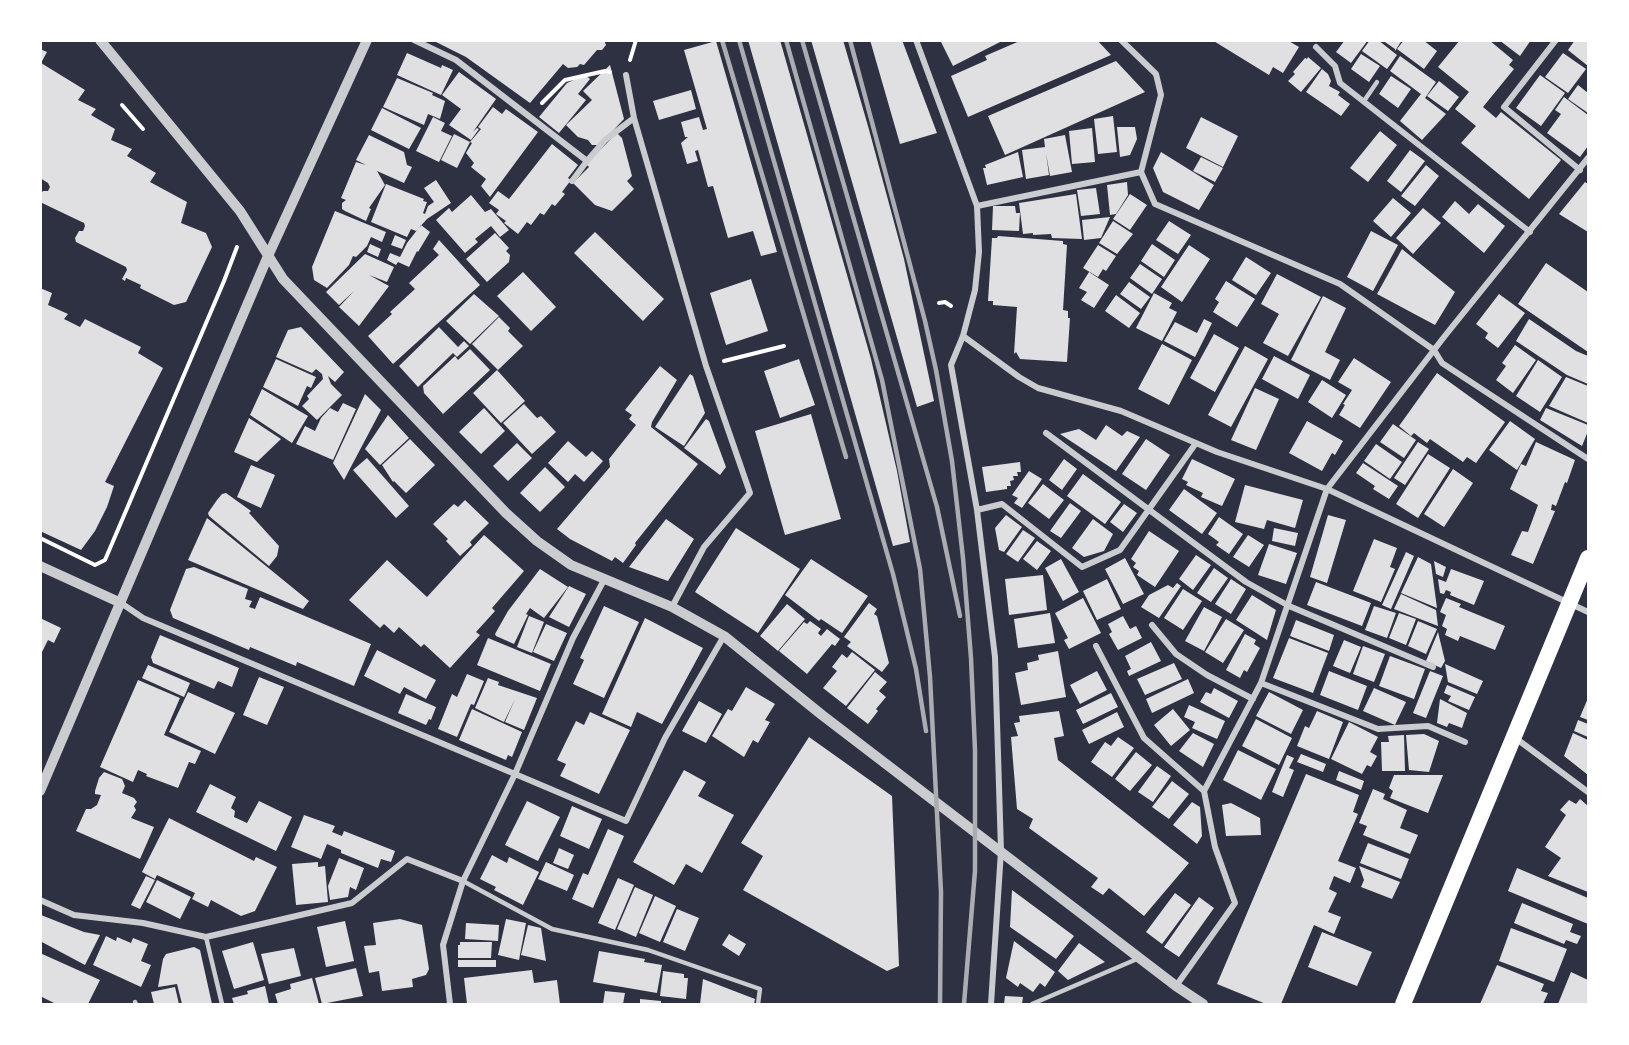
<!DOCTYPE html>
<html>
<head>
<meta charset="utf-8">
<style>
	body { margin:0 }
	#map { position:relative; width:1629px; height:1045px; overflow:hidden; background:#2d3142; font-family:Literata,serif }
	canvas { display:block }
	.frame { position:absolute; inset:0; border:42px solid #fff; pointer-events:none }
</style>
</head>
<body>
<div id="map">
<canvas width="1629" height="1045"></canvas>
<div class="frame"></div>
</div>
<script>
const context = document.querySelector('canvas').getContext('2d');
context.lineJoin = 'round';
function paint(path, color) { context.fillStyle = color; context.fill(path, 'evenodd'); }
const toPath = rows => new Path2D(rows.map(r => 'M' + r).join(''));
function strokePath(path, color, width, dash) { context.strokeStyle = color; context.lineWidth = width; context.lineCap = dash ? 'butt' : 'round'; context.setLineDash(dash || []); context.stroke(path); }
const building = toPath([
	[432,40,604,40,606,45,602,50,597,50,584,65,580,64,577,67,568,68,563,64,530,103,466,57],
	[748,40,780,40,871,359,897,471,910,542,893,546],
	[811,40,843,40,868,126,904,259,934,401,917,407],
	[870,40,902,40,937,133,900,144],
	[940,40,1004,40,953,66],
	[1022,40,1097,40,1111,55,968,117,951,76,987,60,985,56],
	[1212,40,1287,40,1299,47,1283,73,1273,67,1269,75],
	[1345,40,1368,40,1351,63,1336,52],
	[1370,40,1378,40,1397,55,1387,69,1362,51],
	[1382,40,1402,40,1395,51,1395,49],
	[1404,40,1423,40,1437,51,1424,69,1397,49],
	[1460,40,1489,40,1513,60,1509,65,1514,69,1483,107,1496,118,1501,112,1561,160,1529,199,1461,143,1476,126,1455,109,1469,92,1438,67],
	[1499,40,1531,40,1520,56],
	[1575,40,1588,40,1588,66,1568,50],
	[716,41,777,252,761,256,753,231,728,238,713,186,708,187,698,150,695,151,698,161,687,164,681,143,688,137,685,137,681,122,699,117,703,130,707,129,684,50],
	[40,49,47,52,41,63,85,90,78,100,96,109,91,115,115,129,111,140,132,149,127,156,156,173,150,182,187,202,181,223,206,233,212,247,186,302,174,305,140,288,141,285,126,278,125,281,122,279,127,270,126,267,76,242,75,238,79,231,83,231,85,226,84,223,40,202,40,195,43,191,48,191,50,187,48,183,40,178],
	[407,53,441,68,442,65,453,70,441,95,397,75],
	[1563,53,1586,69,1568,93,1545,77],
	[1361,54,1380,66,1369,82,1351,69],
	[1400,56,1436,82,1425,98,1446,114,1422,140,1400,121,1421,94,1390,71],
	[1308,57,1321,68,1301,92,1288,81,1295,74,1293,72,1305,58,1307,59],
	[1116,61,1145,92,1005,155,988,116],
	[610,65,624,119,599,145,592,145,588,140,578,137,566,125,592,100,583,91],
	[1322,69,1328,74,1331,81,1329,86,1340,92,1338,95,1350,104,1341,116,1306,92],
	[459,72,496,99,473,132,477,128,479,129,471,140,449,125,461,109,442,95],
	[585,75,590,79,578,94,586,100,559,133,539,117,567,83],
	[1540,75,1565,93,1541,126,1516,108],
	[1391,76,1411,89,1398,108,1379,94],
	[397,78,433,93,432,95,445,101,440,119,428,114,424,125,383,107],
	[1439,81,1459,97,1448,111,1427,96],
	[1578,85,1588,93,1588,113,1568,99],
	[691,90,696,109,659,120,653,101],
	[1564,97,1588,115,1588,146,1580,157,1547,133,1561,114,1555,110],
	[493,107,502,114,506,109,538,132,490,197,481,186,486,179,471,167,474,163,466,153,472,143,470,142,481,129,478,127],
	[382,108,421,128,409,149,371,130],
	[1113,116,1117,152,1098,154,1094,119],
	[433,117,445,123,441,131,452,136,439,162,416,151],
	[1201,117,1238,136,1223,167,1186,148],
	[1117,127,1135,127,1137,139,1130,155,1120,157],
	[1092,128,1095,162,1072,164,1069,131],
	[1380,131,1397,145,1368,182,1350,168],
	[617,133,622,138,632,176,627,181,634,189,612,211,595,205,573,183,589,167,586,164],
	[454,134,470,142,457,168,441,160],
	[369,135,404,152,407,165,412,167,404,183,377,171,385,185,369,208,371,209,366,221,345,211,342,209,342,203,346,200,341,198,356,162,366,165,356,160],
	[1065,135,1072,172,1050,176,1046,153,1049,175,1026,179,1022,150,1045,147,1044,139],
	[552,144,578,165,568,178,571,180,562,192,565,194,555,206,552,204,544,215,540,213,531,225,527,222,518,234,504,223,506,221,496,214,499,210,489,203,498,191,509,199],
	[1410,150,1425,161,1401,192,1387,181],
	[1018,152,1023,177,987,185,983,168,986,168,985,165],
	[1161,152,1214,185,1199,210,1163,192,1153,168],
	[1201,157,1223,168,1215,182,1193,171],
	[1426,165,1439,176,1415,206,1401,196],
	[436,180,451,203,427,219,416,231,411,229,407,237,371,222,386,184,424,199,423,201,427,202,423,213,425,214,428,206,434,202,424,188],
	[1127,182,1128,195,1116,214,1110,215,1107,185],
	[1585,182,1588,184,1588,232,1559,214],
	[1096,188,1100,214,1081,216,1077,190],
	[1076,194,1082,239,1052,238,1051,234,1033,235,1033,233,1023,234,1019,203],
	[1130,194,1147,205,1130,230,1113,219],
	[471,195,485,212,491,209,509,230,500,237,491,226,475,239,478,242,465,253,436,220,449,208,452,212],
	[1393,198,1411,213,1391,237,1373,221],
	[1455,201,1469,214,1478,204,1505,226,1484,253,1442,217],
	[993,206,1015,206,1016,213,1020,213,1019,231,992,230],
	[1423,208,1441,223,1413,254,1396,238],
	[335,211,386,232,382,242,371,237,367,246,356,257,353,256,349,265,327,288,314,280,312,267],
	[1110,217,1101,238,1084,240,1082,220],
	[1113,221,1133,234,1117,254,1099,243],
	[1169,221,1191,235,1178,254,1156,240],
	[421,225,430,232,418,252,417,251,409,267,398,262,396,265,387,260,390,253,400,257,407,243],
	[1371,231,1398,245,1373,291,1347,277],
	[595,232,664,299,643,321,574,253],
	[495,233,509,248,506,251,510,255,509,262,487,282,466,259],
	[395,235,406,240,402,249,391,245],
	[998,236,1063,241,1063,244,1067,245,1063,310,1068,311,1068,318,1070,318,1067,362,1020,359,1016,352,1014,354,1017,307,993,305,993,301,988,301,992,238,997,238],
	[439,240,480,285,393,364,368,336,392,314,390,312,415,289,409,283,439,255,433,249],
	[370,244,381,249,378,257,367,252],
	[1152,244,1175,260,1164,277,1141,261],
	[1098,245,1116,256,1106,271,1103,269,1098,277,1083,268],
	[1189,245,1210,259,1182,302,1161,287],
	[1402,249,1455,292,1435,325,1377,294],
	[365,254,394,267,387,282,369,275,389,286,359,326,339,307,354,291,339,305,326,292],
	[1246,257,1271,273,1256,295,1232,280],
	[1546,263,1588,292,1588,352,1518,304],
	[1140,264,1162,279,1152,294,1130,278],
	[523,272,556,307,531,331,497,296],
	[1089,272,1109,285,1094,308,1081,300,1087,292,1079,288],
	[1277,274,1321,297,1288,356,1263,343,1279,314,1261,304],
	[751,279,768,331,726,345,710,293],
	[1226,281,1255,299,1237,327,1213,312,1219,302,1215,299],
	[1129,282,1150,297,1141,309,1120,294],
	[40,288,52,293,48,305,68,314,64,319,80,327,85,319,141,347,138,353,163,368,105,482,114,486,107,507,95,531,81,550,40,531],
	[1154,293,1172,303,1169,308,1177,312,1162,341,1136,328],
	[474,294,499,316,470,344,446,321],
	[1499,294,1525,313,1498,348,1485,338,1488,333,1476,324],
	[1116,295,1140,313,1129,328,1105,311],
	[1323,296,1346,308,1325,352,1340,360,1330,380,1291,360],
	[499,317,510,328,508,331,523,346,498,370,472,344],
	[1204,319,1212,323,1195,357,1164,341,1175,322,1197,333],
	[1529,319,1576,351,1588,356,1588,384,1567,375,1516,341],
	[301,327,344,372,335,382,328,376,331,384,342,395,317,420,302,406,309,399,307,396,323,379,322,374,316,369,312,373,276,357,288,330],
	[439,327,458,347,464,341,469,346,457,357,453,353,418,387,399,366],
	[1214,334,1239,348,1215,392,1190,378],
	[1162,344,1192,360,1169,405,1138,389],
	[1515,345,1536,360,1513,393,1496,380,1506,366,1502,363],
	[1245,346,1268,359,1231,427,1208,415],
	[470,349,490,370,443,414,424,393,423,386,455,356,458,360],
	[1274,356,1310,375,1298,399,1262,379],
	[1354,358,1391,382,1360,428,1339,415,1345,405,1343,404,1352,390,1338,382],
	[276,359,316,377,311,388,307,386,298,406,263,387],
	[799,359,815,405,780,418,764,371],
	[1538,360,1562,377,1540,412,1516,396],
	[660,366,677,380,652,422,651,427,698,464,635,543,636,545,623,563,615,557,612,561,570,539,557,529,610,467,609,459,636,425,629,419,632,415,625,410],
	[497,370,525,401,501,423,473,393],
	[1437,373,1505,422,1476,463,1467,457,1463,462,1430,439,1427,443,1414,433,1411,436,1399,426],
	[690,374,693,376,705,413,684,446,655,427],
	[1566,377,1588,386,1588,423,1549,406],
	[1322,380,1346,395,1332,418,1308,402],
	[1255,388,1279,399,1256,450,1231,440],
	[262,389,308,416,292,443,250,415],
	[365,394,381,410,344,480,333,463],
	[343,403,356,409,333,460,296,444,305,426,315,431,321,418,330,408,338,412],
	[524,404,537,418,541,416,556,432,532,454,503,423],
	[484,408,505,431,481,454,459,432],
	[1546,408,1588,425,1588,431,1582,446,1540,420],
	[811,414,841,519,785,535,755,431],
	[388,415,409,438,380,465,365,449],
	[249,418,281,439,257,462,234,452],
	[706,419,709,421,726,467,720,475,684,448],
	[1307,421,1343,441,1335,455,1332,453,1322,471,1289,453],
	[1510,421,1535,439,1517,470,1489,450],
	[1393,424,1416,440,1404,458,1380,442],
	[1106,425,1122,436,1127,431,1140,437,1116,471,1060,434,1079,429,1096,440],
	[410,439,435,465,406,493,394,481,393,482,382,465],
	[1146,439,1170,455,1146,490,1122,474],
	[568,441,586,457,592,451,603,461,584,482,575,474,568,482,548,463],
	[1418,442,1429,449,1405,485,1394,478],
	[1536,442,1575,460,1567,483,1565,482,1556,506,1552,504,1551,510,1555,511,1533,564,1511,555,1522,531,1528,532,1538,505,1510,489,1521,464,1526,466],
	[517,443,532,458,508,481,493,466],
	[1376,444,1402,462,1390,479,1364,461],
	[1428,454,1450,468,1418,518,1396,504],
	[367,458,409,506,396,518,353,470],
	[1064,459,1077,469,1062,490,1049,480],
	[1192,459,1235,479,1222,506,1201,497,1203,493,1186,485,1188,482,1182,479],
	[1020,462,1021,472,1017,472,1018,476,1013,476,1014,480,1010,481,1011,486,1007,486,1007,489,986,492,982,467],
	[1363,463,1398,486,1389,499,1373,489,1375,486,1356,473],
	[251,465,275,475,261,508,237,497],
	[545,467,565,487,540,512,520,493],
	[1453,469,1473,483,1444,527,1424,514],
	[1029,471,1042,479,1022,508,1014,503,1018,498,1012,495],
	[1083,474,1121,502,1105,524,1067,496],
	[1043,484,1064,500,1049,519,1028,503],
	[1245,485,1303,500,1295,528,1267,520,1264,529,1235,522],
	[1184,489,1217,513,1202,534,1169,510],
	[226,493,251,511,249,513,279,546,277,556,269,566,209,516,208,513,217,500,222,494],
	[465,500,489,523,470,542,472,545,460,556,446,541,448,539,433,524,454,504,458,507],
	[1070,503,1081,511,1061,538,1050,531],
	[1124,504,1137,513,1123,532,1110,522],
	[1006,515,1022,527,1004,552,999,550,995,528],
	[1328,515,1346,520,1327,583,1310,577],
	[1219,517,1243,534,1229,554,1216,545,1219,542,1208,534],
	[207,518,309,601,303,609,188,560],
	[666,519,694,539,668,581,629,567],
	[1093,519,1113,534,1104,551,1084,557,1072,548],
	[736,528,800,569,758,633,695,592],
	[1274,528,1298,533,1295,546,1272,541],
	[1023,530,1035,538,1018,562,1006,554],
	[1149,531,1179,551,1155,587,1137,575,1139,571,1133,567,1136,563,1131,559],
	[484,535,524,571,492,608,495,611,476,632,480,635,450,668,424,644,421,647,399,627,394,633,384,624,380,628,349,600,387,560,427,597],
	[1248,535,1264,545,1249,567,1233,557],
	[1374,539,1397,548,1390,567,1395,569,1381,602,1353,591],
	[1037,541,1051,551,1037,570,1023,559],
	[1269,544,1297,553,1286,584,1258,575],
	[1406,552,1414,556,1391,609,1382,605],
	[1196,555,1211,565,1193,590,1179,579],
	[1418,557,1431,564,1437,608,1401,593],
	[1125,558,1144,594,1123,604,1105,569],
	[811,559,868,596,842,633,821,619,819,621,785,595],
	[1061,559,1079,592,1063,601,1045,568],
	[1434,561,1446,567,1443,577,1436,574],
	[194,567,248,589,245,599,252,601,249,607,255,609,260,597,371,644,354,686,297,662,296,666,250,647,249,650,173,618,170,610,186,569],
	[1214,568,1228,578,1211,602,1197,593],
	[540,569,568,587,544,618,530,608,526,614,528,615,514,644,496,636,495,634,508,611],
	[1451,569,1484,581,1474,605,1450,595,1451,592,1446,590,1444,594,1440,593,1438,579,1446,582],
	[1043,575,1047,610,1009,615,1005,579],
	[1107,579,1121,609,1097,620,1083,591],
	[1231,579,1246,589,1231,614,1215,604],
	[1316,582,1371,603,1362,626,1307,605],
	[1177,583,1181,586,1159,618,1141,607,1149,595,1168,585,1173,588],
	[569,586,586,594,569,627,549,617],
	[1183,589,1202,601,1183,630,1164,618],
	[1401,594,1436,610,1438,626,1394,609],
	[1252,595,1276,610,1267,640,1236,620],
	[1083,598,1101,633,1069,649,1064,640,1068,638,1055,613],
	[1446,598,1461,604,1459,607,1505,626,1495,650,1460,636,1458,641,1445,635,1447,629,1442,626,1446,615,1440,612],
	[869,603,877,609,874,614,877,616,889,663,882,672,847,646,851,642,844,637],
	[787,604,805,619,778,651,760,636],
	[604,606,639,622,604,698,573,684,584,660,580,658],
	[1374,606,1396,613,1387,638,1365,630],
	[1204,607,1222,617,1204,651,1185,641],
	[1050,613,1055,643,1018,648,1014,619],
	[1399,613,1416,619,1406,645,1389,638],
	[529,616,544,622,532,653,517,647],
	[1123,616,1130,629,1136,626,1142,638,1118,650,1109,634,1112,632,1108,624],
	[40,618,61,628,54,643,48,640,40,656],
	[645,618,703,648,662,724,637,712,631,727,602,714],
	[1226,619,1244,630,1223,663,1205,652],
	[1296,620,1334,635,1329,651,1290,636],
	[810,621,821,629,818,633,821,636,827,629,840,639,835,646,832,644,807,674,779,651,804,622,807,624],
	[1418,621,1437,629,1426,654,1408,646],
	[546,624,567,633,554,661,533,652],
	[1438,632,1445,661,1441,668,1426,661],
	[1245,634,1256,640,1254,644,1260,648,1247,672,1244,670,1240,678,1226,670],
	[160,635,239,668,232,687,218,681,214,689,153,663,151,657],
	[488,638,551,664,540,691,477,665],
	[1289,638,1328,653,1313,693,1273,678],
	[1344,640,1361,647,1350,673,1333,666],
	[1151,642,1161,661,1129,676,1127,671,1131,669,1125,656],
	[1363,646,1385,654,1374,682,1353,674],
	[377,650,436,680,426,699,404,687,400,694,364,676],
	[1058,651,1066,697,1021,705,1015,673,1028,670,1027,663,1039,660,1038,655],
	[852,652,875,670,846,706,823,688,837,671,832,667,842,654,847,658],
	[1390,656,1425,669,1414,699,1379,686],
	[1174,663,1182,679,1145,695,1137,679],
	[1445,664,1483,681,1477,694,1448,682],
	[148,665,190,683,184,697,142,678],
	[1097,671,1107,690,1080,704,1070,685],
	[1329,671,1367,686,1358,710,1320,695],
	[1430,671,1443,676,1426,718,1413,713],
	[875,672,887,682,879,691,886,697,876,709,878,711,868,724,847,708],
	[467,674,484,681,474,705,471,704,457,737,438,729,452,694,457,697],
	[259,677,284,687,267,725,243,715],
	[488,678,499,682,498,685,537,698,524,730,505,722,515,699,504,722,475,708],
	[1188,679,1194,693,1152,713,1146,699],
	[138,680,180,698,164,735,201,751,195,764,189,762,178,788,146,776,147,774,138,770,133,782,100,767],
	[1447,685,1475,697,1469,710,1448,701,1451,696,1444,693],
	[746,687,775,704,765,720,770,722,758,743,753,740,744,757,712,736,728,709,732,711],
	[1214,688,1238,701,1229,718,1200,702,1206,692,1211,694],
	[1374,688,1406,702,1395,725,1363,711],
	[188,692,235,713,215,754,169,732],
	[1269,692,1303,710,1291,734,1256,716],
	[1111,693,1118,707,1083,724,1076,710],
	[406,694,436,707,431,720,429,719,426,725,398,713],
	[1588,698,1588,720,1580,717],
	[1440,699,1467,713,1462,728,1449,723,1447,727,1437,723],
	[699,701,722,714,706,743,682,731],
	[1189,705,1225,721,1217,739,1192,728,1195,722,1184,717],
	[472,709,522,732,512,757,508,755,506,760,459,740],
	[1173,709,1190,730,1171,746,1154,725],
	[1059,711,1064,736,1054,738,1058,760,1189,863,1144,916,1109,888,1103,895,1091,887,1098,878,1029,828,1033,819,1017,809,1011,737,1018,736,1014,723,1020,722,1019,716],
	[1317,711,1343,722,1329,759,1297,746,1305,726,1309,728],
	[590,712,630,730,599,794,560,776,566,764,557,760,576,721,584,725],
	[1117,712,1124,727,1089,744,1082,730],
	[1256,719,1292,738,1279,765,1242,746],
	[1578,720,1588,724,1588,737,1574,731],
	[1349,722,1378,737,1370,752,1377,756,1371,767,1367,765,1362,774,1331,759],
	[1193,733,1214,744,1203,767,1179,751],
	[1573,733,1588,740,1588,775,1564,756],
	[1424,734,1439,741,1429,772,1409,770,1406,735],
	[1404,735,1405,771,1382,771,1381,742,1389,742,1388,736],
	[809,737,892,796,899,966,887,971,743,890,763,856,741,843],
	[1118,737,1134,748,1112,777,1091,762,1105,742,1111,746],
	[1238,750,1276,769,1261,800,1223,780],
	[1136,752,1152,765,1130,791,1115,779],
	[1301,754,1326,764,1323,772,1297,762],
	[1287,755,1294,758,1289,768,1294,770,1283,797,1272,792],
	[1157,766,1171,776,1153,802,1138,792],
	[684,770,706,782,698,796,734,815,702,873,686,864,674,885,633,862],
	[1339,771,1364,781,1361,790,1336,780],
	[104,772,122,779,125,786,122,793,134,798,137,802,134,806,136,810,131,818,154,827,140,859,76,831,86,809,91,809,97,805,101,795,95,794,95,791,99,778],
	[1306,774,1359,795,1353,812,1358,814,1338,861,1356,868,1350,883,1334,876,1329,889,1337,893,1328,912,1341,917,1334,934,1314,925,1281,1004,1266,1004,1217,984],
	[1394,775,1443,775,1428,813,1390,798,1393,791,1389,788],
	[1172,781,1189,794,1169,819,1152,807],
	[210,784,236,797,231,808,235,811,234,817,247,823,259,801,292,817,276,851,196,812],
	[1373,789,1385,794,1383,799,1407,810,1400,828,1418,835,1410,854,1363,835,1367,826,1359,823],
	[1580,799,1588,806,1588,892,1548,876,1561,858,1545,847,1566,815,1560,810,1569,800,1576,804],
	[527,801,560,817,538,861,505,845],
	[1192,802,1200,807,1202,836,1197,844,1173,825],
	[1231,803,1260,818,1261,835,1226,836,1222,805],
	[572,806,602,819,589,849,560,836],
	[304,815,335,826,332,832,342,836,344,831,395,851,391,862,381,859,378,868,341,853,341,850,327,844,321,859,291,847],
	[169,818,254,861,256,857,277,867,255,911,241,916,211,900,208,907,192,899,195,893,157,875,155,879,142,872],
	[608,829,624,836,593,908,572,899,583,873,588,875],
	[1368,843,1409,859,1401,879,1360,863],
	[559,848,574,855,568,869,553,863],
	[492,855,507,863,509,857,539,872,523,905,494,890,496,887,480,879],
	[339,858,364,868,356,890,350,887,348,897,330,900,328,886],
	[318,862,318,867,325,866,328,902,296,905,292,864],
	[546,862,574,875,567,891,538,879],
	[1359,866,1400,882,1392,899,1361,887,1364,880],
	[1517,868,1588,898,1588,924,1508,891],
	[146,876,155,880,140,909,131,905],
	[618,878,634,885,615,930,598,923],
	[157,880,191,897,180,919,146,902],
	[635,887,653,895,636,937,617,929],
	[1012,890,1074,936,1056,959,1010,927],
	[1175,893,1191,905,1162,944,1146,932],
	[655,896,676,906,660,942,639,933],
	[1199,897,1214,908,1179,957,1164,947],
	[1522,903,1573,924,1570,932,1581,936,1577,944,1566,940,1564,944,1514,923],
	[677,909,699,918,685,951,663,942],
	[41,915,84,932,100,935,85,965,40,941],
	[400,919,422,925,429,969,426,975,412,979,413,987,382,991,379,971,369,973,364,946,376,945,373,923],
	[506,919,526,923,519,960,498,955],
	[345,921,354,961,326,967,317,927],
	[466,923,499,925,498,941,465,939],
	[528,925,541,928,546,961,521,955],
	[1511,928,1567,949,1554,982,1499,961],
	[1322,932,1372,952,1357,986,1308,967],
	[729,934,746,944,739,956,722,945],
	[106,936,116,941,117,937,131,943,133,938,148,944,141,961,151,965,141,987,93,965],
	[1014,941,1055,972,1045,987,1040,983,1033,992,1020,983,1018,987,1006,978],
	[253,942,264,980,234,989,222,951],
	[460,942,492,942,491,958,458,958,458,945,460,945],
	[1079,943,1105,962,1068,980,1058,971],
	[194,947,200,950,212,1004,182,1004,177,984,158,987,163,959,166,954],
	[294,948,301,976,269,984,261,954],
	[599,951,645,959,644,962,662,965,657,993,593,982],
	[40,953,100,980,88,1004,56,1004,40,996],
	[458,960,496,960,496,967,458,967],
	[1497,965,1544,984,1541,991,1548,993,1543,1004,1480,1004],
	[356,968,363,996,322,1004,315,978],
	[532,970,534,983,557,980,560,1004,467,1004,464,978],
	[663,971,684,974,684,978,688,978,686,999,660,996],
	[1571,972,1588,980,1588,1004,1558,1004],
	[312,978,319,1004,278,1004,275,994,291,989,290,984],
	[703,979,755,999,754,1004,700,1004],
	[265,986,269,1004,234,1004,232,998,248,994,247,991],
	[175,987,179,1004,154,1004,151,992],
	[605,991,625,993,623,1004,603,1004],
	[1005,996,1023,997,1022,1004,1004,1004],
	[640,999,661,1001,661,1004,640,1004]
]);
const path = toPath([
	[630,60,636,40],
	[542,103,565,80,605,71,610,72],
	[122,105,143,129],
	[939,303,945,302,951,306],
	[724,361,784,346],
	[40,538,95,565,105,560,224,281,237,247]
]);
const service = toPath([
	[1364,101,1377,82],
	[463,881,552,929,648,950,760,989,758,1004],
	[206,937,222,1004],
	[135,1002,136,1004],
	[1032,1004,1137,959]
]);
const minor = toPath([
	[414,40,456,60,587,161,572,181],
	[916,40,977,206,979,252,975,290,963,336,1019,377,1038,388,1121,411,1217,452,1327,489,1588,612],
	[1121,40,1156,74,1161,95,1141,172,1155,204,1340,284,1434,350,1442,363,1588,459],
	[1556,40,1504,107,1580,170],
	[1316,47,1335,66,1340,83,1530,232],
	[626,75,634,118,706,366,750,493,704,547,672,607],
	[587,161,605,140,634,118],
	[977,206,1141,172],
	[963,336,951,365,977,510,995,657,1001,851,991,1004],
	[1046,433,1246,582,1289,606,1433,667],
	[977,510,1002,504,1082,567,1120,550,1196,443],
	[604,580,573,638,515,774,626,821,665,738,724,636],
	[121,603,143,618,515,774,463,881,443,945,450,1004],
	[1152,625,1176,654,1207,675,1253,699],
	[1096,646,1144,738,1204,791],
	[1261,683,1378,729,1428,726,1465,742],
	[1514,737,1588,792],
	[40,900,74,915,143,923,206,937,352,903,407,859,463,881],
	[1176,986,1235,903,1215,847,1204,791,1261,683,1327,489,1444,337,1588,158]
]);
const tertiary = toPath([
	[100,40,240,211,283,279,506,513,537,541,571,565,672,607,724,636,822,715,1176,986,1203,1004],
	[40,566,121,603],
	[40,791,268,256,367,40]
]);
const trunk = toPath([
	[1403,1004,1588,558]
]);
const rail = toPath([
	[722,40,846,457],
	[739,40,893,574,916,669,926,731],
	[786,40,882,380,920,569,930,677,941,892,940,1004],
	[802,40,937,507,960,616],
	[850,40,925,321,936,370,952,461,963,558,971,658,975,750,975,871,964,1004]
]);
paint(building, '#e0e0e3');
strokePath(path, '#fff', 4);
strokePath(service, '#caccd0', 4.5);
strokePath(minor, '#caccd0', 6);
strokePath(tertiary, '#caccd0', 10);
strokePath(trunk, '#fff', 16);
strokePath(rail, '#abadb3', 4.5);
</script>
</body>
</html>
